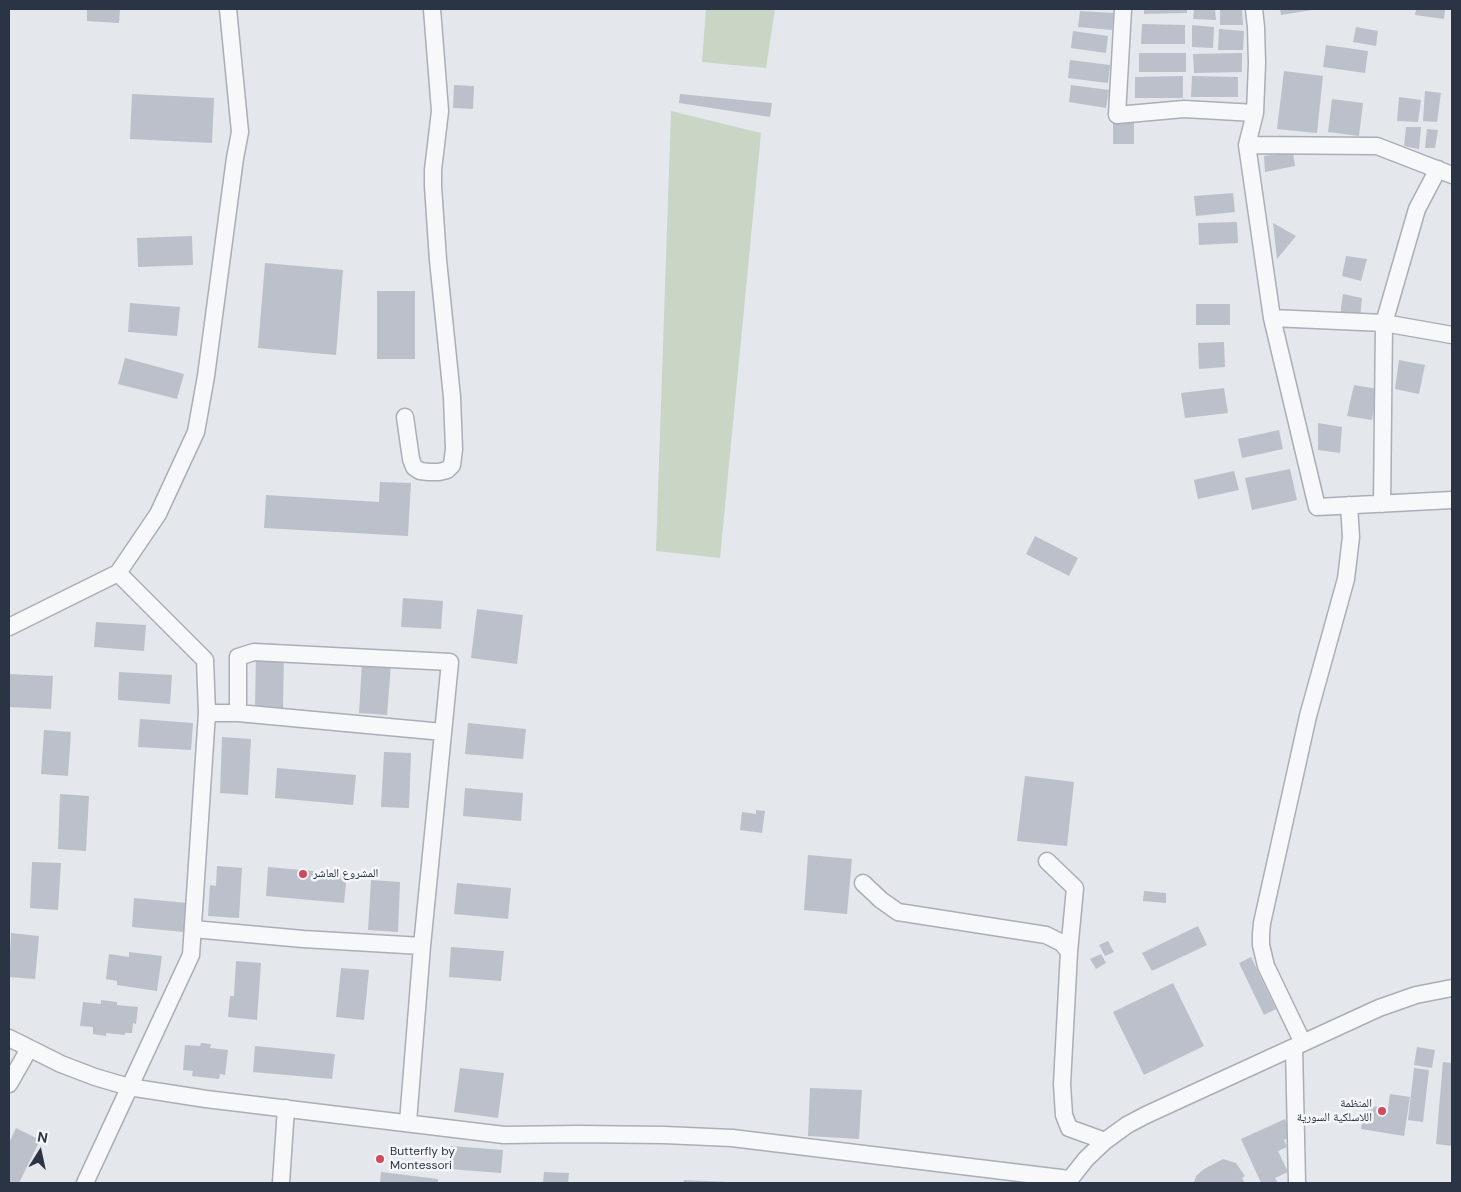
<!DOCTYPE html>
<html>
<head>
<meta charset="utf-8">
<style>
	body { margin:0 }
	#map { position:relative; width:1461px; height:1192px; overflow:hidden; background:#e4e7ec; font-family:"DM Sans",sans-serif }
	canvas { display:block }
	.frame { position:absolute; inset:0; border:10px solid #2b3445; pointer-events:none }
	.north { position:absolute; left:15px; top:1127px; width:50px; height:50px; -webkit-text-stroke:4px #f4f6f9; paint-order:stroke; rotate:10deg; font-size:14px; font-weight:700; line-height:20px; text-align:center; color:#2b3445 }
	.north::after { content:''; display:block; margin:auto; width:18px; height:22px; background:#2b3445; clip-path:polygon(50% 0,100% 100%,50% 72%,0 100%) }
</style>
</head>
<body>
<div id="map">
<canvas width="1461" height="1192"></canvas>
<div class="frame"></div>
<div class="north">N</div>
</div>
<script>
const context = document.querySelector('canvas').getContext('2d');
context.lineJoin = 'round';
function paint(path, color) { context.fillStyle = color; context.fill(path, 'evenodd'); }
const toPath = rows => new Path2D(rows.map(r => 'M' + r).join(''));
function strokePath(path, color, width, dash) { context.strokeStyle = color; context.lineWidth = width; context.lineCap = dash ? 'butt' : 'round'; context.setLineDash(dash || []); context.stroke(path); }
function write(font, color, halo, rows, align = 'center') {
  context.font = font + ' "DM Sans","Noto Naskh Arabic",sans-serif'; context.lineWidth = 5; context.setLineDash([]); context.textBaseline = 'middle'; context.strokeStyle = halo; context.fillStyle = color; for (const [text, x, y, turn = 0] of rows) {
    context.save(); context.translate(x, y); context.rotate((+turn || 0) * Math.PI / 180); context.textAlign = isNaN(turn) ? turn : align; if (halo) context.strokeText(text, 0, 0); context.fillText(text, 0, 0); context.restore();
  }
}
const green = toPath([
	[706,9,775,9,766,68,702,62],
	[671,111,761,133,720,558,656,551]
]);
const building = toPath([
	[87,9,120,9,119,23,87,21],
	[1144,9,1187,9,1187,13,1144,14],
	[1194,9,1215,9,1216,20,1193,19],
	[1220,9,1242,9,1243,25,1220,25],
	[1280,9,1312,9,1312,10,1281,15],
	[1416,9,1445,9,1444,19,1415,15],
	[1080,11,1114,13,1112,30,1078,27],
	[1142,24,1185,25,1185,44,1141,44],
	[1192,25,1214,27,1213,48,1192,47],
	[1356,27,1378,31,1376,46,1353,42],
	[1219,29,1244,31,1243,50,1218,50],
	[1073,31,1108,36,1106,53,1071,48],
	[1326,45,1368,51,1365,73,1323,67],
	[1139,53,1186,53,1186,72,1139,72],
	[1242,53,1242,72,1194,73,1193,54],
	[1070,60,1110,65,1108,83,1068,78],
	[1284,71,1323,76,1317,133,1277,129],
	[1183,76,1183,98,1135,98,1135,77],
	[1192,76,1238,77,1238,97,1191,97],
	[454,85,474,86,473,109,453,108],
	[1071,85,1109,90,1106,108,1069,102],
	[1425,91,1441,93,1437,122,1423,121],
	[132,94,214,98,212,143,130,139],
	[680,94,772,103,770,117,679,103],
	[1399,97,1421,100,1418,122,1397,121],
	[1332,99,1363,103,1359,136,1328,132],
	[1113,119,1134,119,1134,144,1113,144],
	[1406,127,1421,127,1419,149,1404,146],
	[1427,129,1438,130,1435,148,1425,148],
	[1293,152,1295,166,1265,172,1264,156],
	[1233,193,1235,212,1196,216,1194,196],
	[1237,222,1238,243,1199,245,1198,223],
	[1273,223,1296,236,1277,259],
	[192,236,193,265,138,267,137,238],
	[1346,256,1367,259,1361,281,1342,276],
	[265,263,343,270,336,355,258,348],
	[377,291,415,291,415,359,377,359],
	[1343,294,1362,298,1360,319,1340,315],
	[130,303,180,307,177,336,128,332],
	[1196,304,1230,304,1230,325,1196,325],
	[1224,342,1225,367,1199,369,1198,343],
	[125,358,184,374,177,399,118,384],
	[1399,360,1425,365,1419,394,1395,389],
	[1354,385,1378,389,1372,420,1347,416],
	[1224,388,1228,413,1185,418,1181,393],
	[1318,423,1342,427,1340,453,1318,450],
	[1279,430,1283,449,1242,458,1238,439],
	[1290,469,1297,500,1252,510,1245,478],
	[1234,471,1239,490,1198,499,1194,480],
	[380,482,411,483,408,536,264,528,266,495,379,502],
	[1035,536,1078,558,1069,576,1026,554],
	[403,598,443,601,441,629,401,627],
	[477,609,523,615,517,664,471,658],
	[96,622,146,625,144,651,94,647],
	[256,654,284,654,283,708,255,708],
	[362,662,391,664,387,715,359,713],
	[119,672,172,675,170,704,118,700],
	[9,674,53,676,51,709,9,707],
	[140,719,193,723,191,750,138,747],
	[468,723,526,729,523,759,465,754],
	[44,730,71,732,68,776,41,774],
	[222,737,251,739,248,795,220,793],
	[384,752,411,753,409,808,381,807],
	[277,768,356,775,353,805,275,798],
	[1025,776,1074,782,1067,846,1017,841],
	[465,788,523,793,521,821,463,816],
	[60,794,89,796,86,851,58,849],
	[756,810,765,811,762,833,740,830,742,812,756,814],
	[808,855,852,859,847,914,804,910],
	[32,862,61,863,58,910,30,908],
	[217,866,242,868,239,918,208,916,210,885,216,886],
	[268,867,347,874,344,903,266,896],
	[371,880,400,882,398,932,368,930],
	[457,883,511,888,508,919,454,914],
	[1144,891,1166,893,1166,903,1143,901],
	[134,898,187,903,184,932,132,927],
	[1198,926,1207,945,1152,971,1142,953],
	[11,933,39,936,35,979,9,977],
	[1108,941,1114,952,1105,956,1099,945],
	[451,947,504,951,501,981,449,977],
	[129,952,162,956,157,991,117,985,117,981,106,979,109,954,129,957],
	[1101,954,1106,963,1096,969,1090,959],
	[1251,957,1276,1009,1264,1015,1239,963],
	[236,961,261,963,257,1020,228,1017,230,996,234,996],
	[341,968,369,970,364,1020,336,1017],
	[1173,983,1204,1046,1144,1075,1113,1012],
	[101,1000,117,1002,117,1005,138,1007,136,1024,133,1023,132,1033,125,1033,125,1035,106,1033,106,1036,93,1034,93,1027,80,1026,83,1002,101,1004],
	[201,1043,211,1044,210,1048,228,1050,225,1075,220,1074,219,1079,192,1076,193,1071,183,1070,185,1045,200,1046],
	[255,1046,335,1054,332,1079,253,1072],
	[1417,1047,1435,1050,1432,1068,1414,1065],
	[1443,1062,1452,1063,1452,1146,1436,1144],
	[460,1068,504,1073,498,1118,454,1112],
	[1414,1068,1429,1070,1423,1122,1408,1120],
	[810,1088,862,1090,859,1139,808,1136],
	[1390,1094,1410,1097,1404,1136,1361,1129,1365,1105,1388,1109],
	[1285,1119,1291,1133,1287,1135,1288,1138,1284,1140,1287,1147,1278,1151,1288,1172,1275,1178,1278,1183,1261,1183,1241,1139],
	[16,1128,40,1140,19,1183,9,1183,9,1143],
	[451,1146,503,1150,501,1173,449,1169],
	[1223,1159,1236,1163,1245,1176,1242,1178,1245,1183,1194,1183,1196,1176,1204,1169],
	[381,1172,438,1179,438,1183,380,1183],
	[544,1172,569,1173,568,1183,543,1183],
	[684,1180,728,1182,728,1183,683,1183]
]);
const minor = toPath([
	[1123,9,1117,115,1184,109,1255,113],
	[1254,9,1256,27,1257,63,1255,113,1247,145,1272,318,1317,507,1452,500],
	[1247,145,1377,146,1452,175],
	[1272,318,1384,323,1452,335],
	[405,417,411,459,414,467,420,471,429,472,439,472,447,470,452,465,454,449,452,397,438,260,433,186,433,170,440,111,432,9],
	[1382,504,1384,323,1417,209,1438,169],
	[118,573,158,514,196,432,206,376,235,158,240,132,228,9],
	[9,627,118,573,205,660,207,713],
	[238,713,443,732],
	[1047,861,1075,888,1069,952],
	[863,883,881,900,898,912,1046,935,1062,943,1069,952,1062,1084,1064,1115,1069,1128,1105,1141],
	[193,929,303,939,422,946],
	[9,1038,61,1064,95,1077,129,1087,206,1099,504,1135,578,1134,664,1135,732,1138,1069,1179],
	[1303,1043,1266,966,1261,945,1261,934,1262,923,1308,716,1346,579,1351,537,1349,505],
	[1294,1047,1297,1183],
	[9,1084,29,1049],
	[85,1183,191,955,207,713,238,713,238,657,254,652,450,662,422,946,408,1122],
	[281,1183,286,1108],
	[1067,1183,1086,1159,1105,1141,1127,1125,1146,1115,1379,1008,1416,995,1452,988]
]);
const markers = [
	[303,874,5,"#d1495b"],
	[1382,1111,5,"#d1495b"],
	[380,1159,5,"#d1495b"]
];
const poiNames = [
	["المشروع العاشر",313,874],
	["المنظمة",1372,1104,"right"],
	["اللاسلكية السورية",1372,1118,"right"],
	["Butterfly by",390,1152],
	["Montessori",390,1166]
];
paint(green, '#c9d6c5');
paint(building, '#bbc0ca');
strokePath(minor, '#a9aeb7', 19);
strokePath(minor, '#f7f8fa', 16);
for (const [x, y, r, color] of markers) { const dot = new Path2D(); dot.arc(x, y, r, 0, 2 * Math.PI); context.fillStyle = color; context.fill(dot); strokePath(dot, '#f4f6f9', 2); }
write('12px', '#2b3445', '#f4f6f9', poiNames, 'left');
</script>
</body>
</html>
